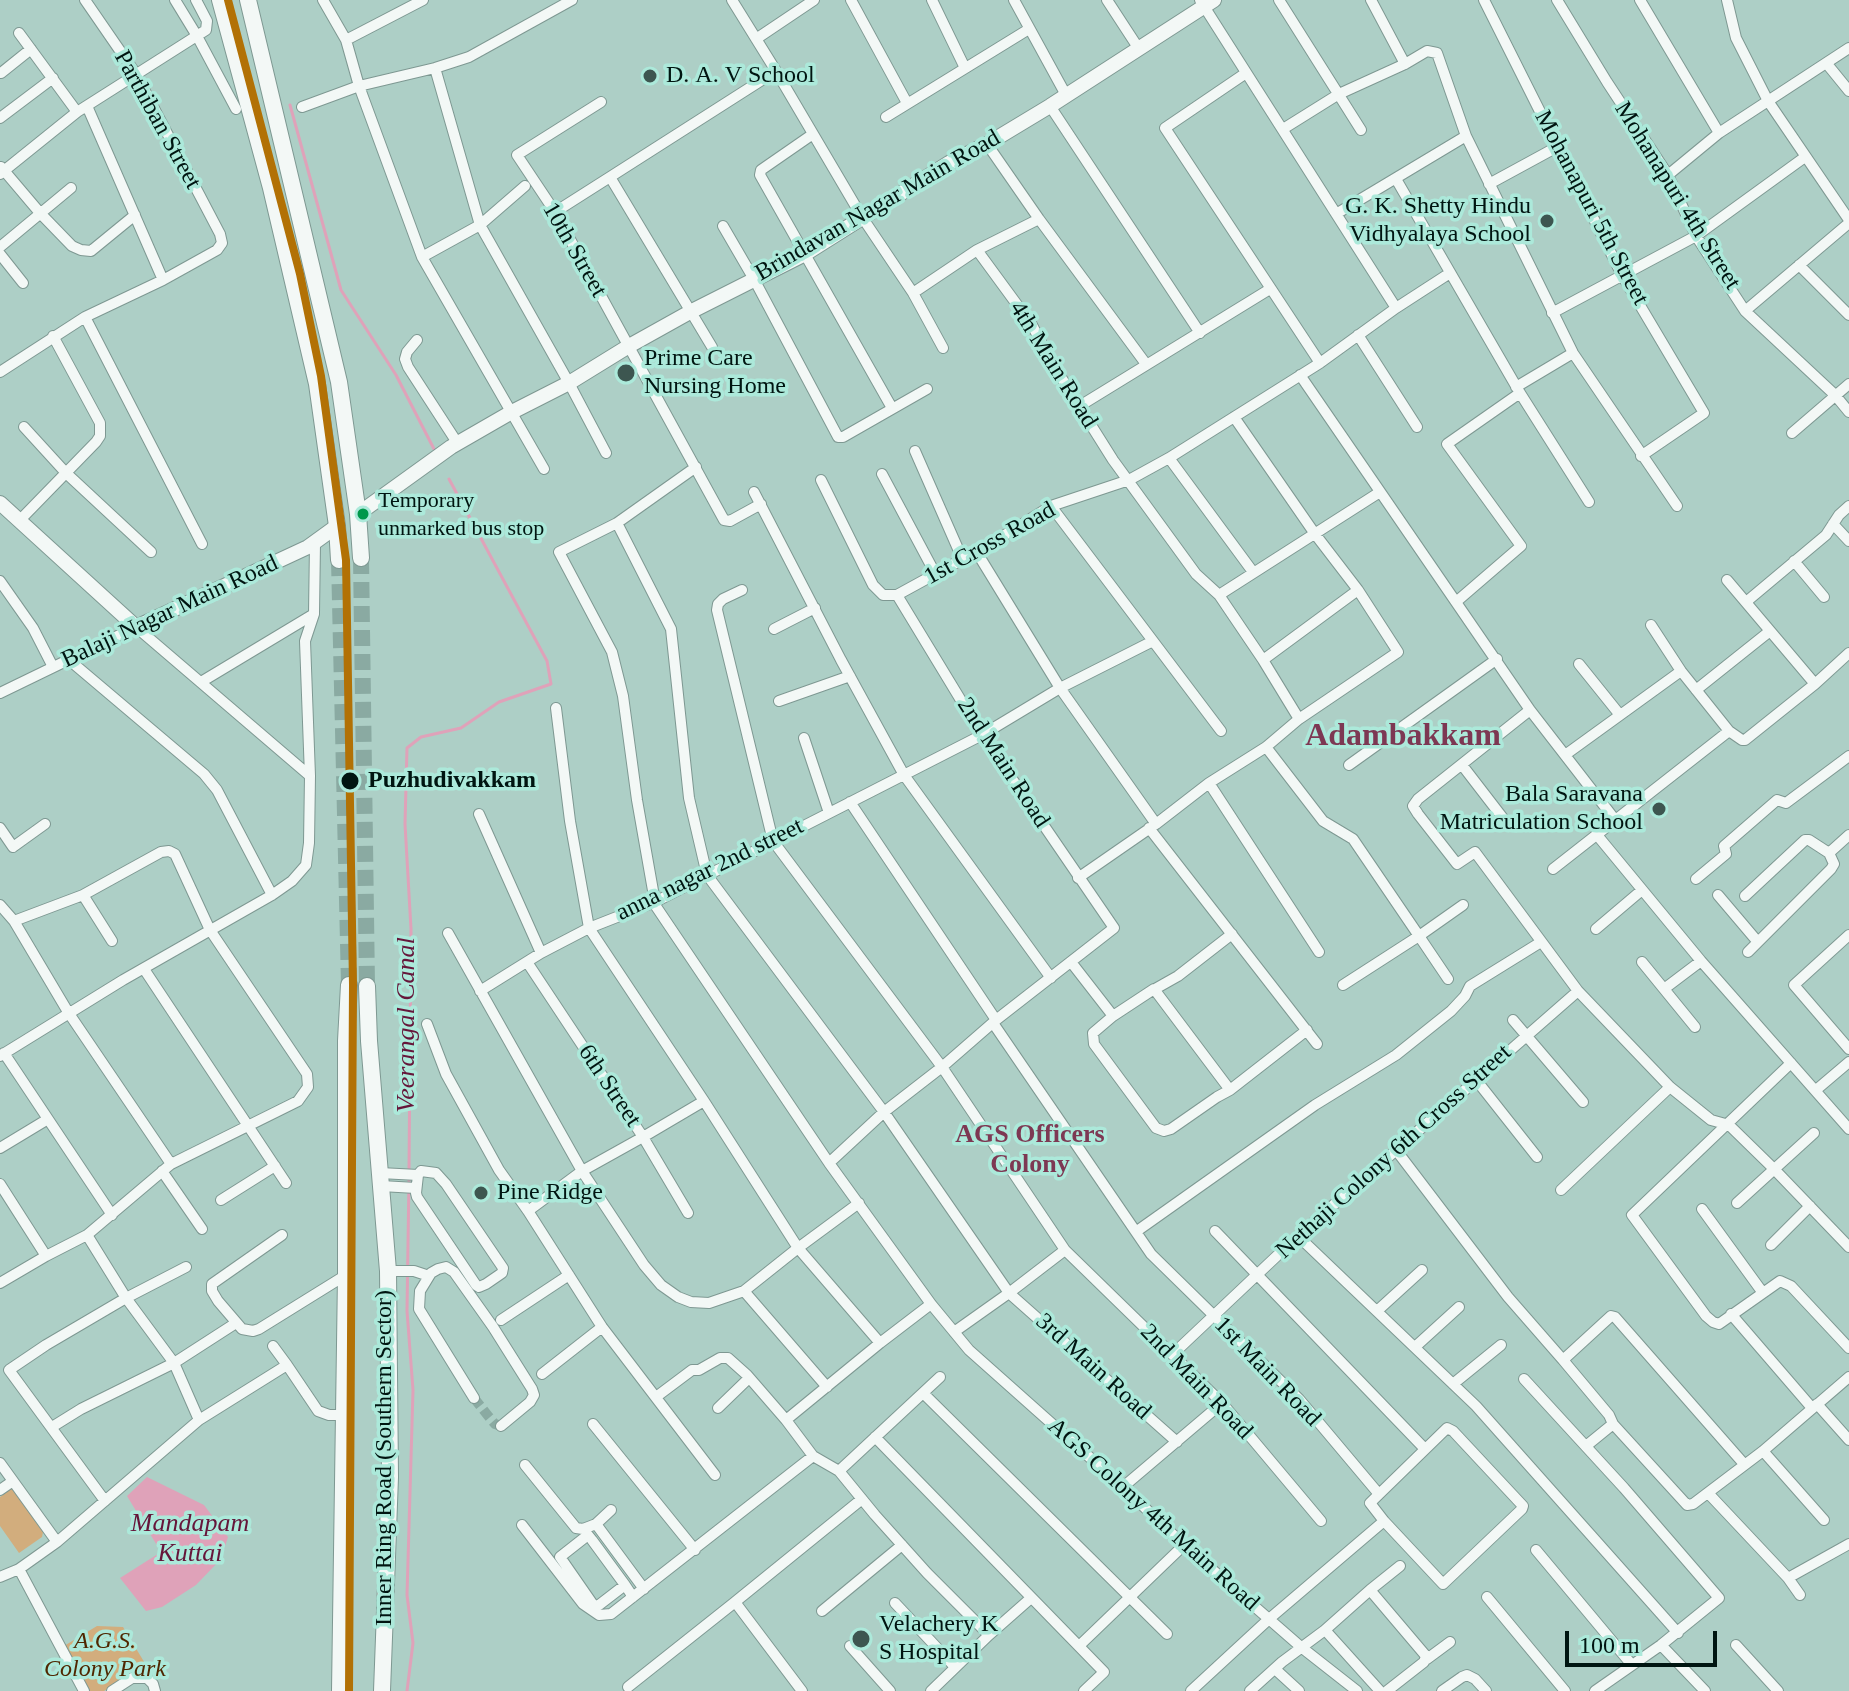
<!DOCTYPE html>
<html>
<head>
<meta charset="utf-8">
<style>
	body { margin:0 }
	#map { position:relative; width:1849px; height:1691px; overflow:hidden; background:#adcfc6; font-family:Georgia,serif }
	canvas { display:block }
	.scale { position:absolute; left:1565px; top:1631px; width:152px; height:36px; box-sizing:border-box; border:4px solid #001511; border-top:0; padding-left:10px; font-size:24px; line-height:28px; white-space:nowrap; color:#001511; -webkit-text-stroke:6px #ace9da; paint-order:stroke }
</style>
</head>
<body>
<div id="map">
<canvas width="1849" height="1691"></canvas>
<div class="scale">100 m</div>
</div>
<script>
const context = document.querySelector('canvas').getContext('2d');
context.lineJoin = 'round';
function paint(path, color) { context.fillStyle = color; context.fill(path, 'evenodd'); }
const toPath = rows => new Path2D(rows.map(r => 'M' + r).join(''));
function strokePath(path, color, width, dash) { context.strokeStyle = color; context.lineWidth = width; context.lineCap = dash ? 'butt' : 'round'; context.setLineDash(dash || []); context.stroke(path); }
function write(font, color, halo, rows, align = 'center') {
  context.font = font + ' Georgia,serif'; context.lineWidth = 7; context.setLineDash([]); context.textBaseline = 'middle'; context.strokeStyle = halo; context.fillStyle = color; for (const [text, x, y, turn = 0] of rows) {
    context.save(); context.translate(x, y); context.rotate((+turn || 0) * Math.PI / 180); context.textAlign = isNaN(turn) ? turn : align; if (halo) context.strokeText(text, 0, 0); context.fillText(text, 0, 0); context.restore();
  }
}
const green = toPath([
	[12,1488,43,1532,42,1537,19,1553,0,1526,0,1497],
	[97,1626,123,1627,146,1665,104,1691,90,1691,64,1646]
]);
const water = toPath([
	[147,1477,204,1505,228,1537,221,1559,196,1585,162,1607,146,1611,120,1578,161,1552,127,1496]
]);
const stream = toPath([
	[290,105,341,290,396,375,435,451],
	[409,1170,411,929,405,824,407,748,421,737,461,728,499,702,551,684,547,661,449,479],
	[407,1691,413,1643,407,1595,413,1390,407,1311,409,1177]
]);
const streetTunnel = toPath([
	[474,1398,489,1417,495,1424,501,1426]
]);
const primaryTunnel = toPath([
	[361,558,367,986],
	[339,560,349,985]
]);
const street = toPath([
	[175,0,197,36,236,109],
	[323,0,346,40,359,86,422,257,544,469],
	[732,0,776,71,862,217,913,293,943,348],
	[851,0,907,103],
	[932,0,965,68],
	[1014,0,1066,95],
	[1107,0,1139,49],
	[1200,0,1396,308],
	[1279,0,1361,130],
	[1371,0,1405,64],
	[1484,0,1622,275,1704,413,1641,456],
	[1557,0,1607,82,1668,175,1696,236,1745,311,1835,395,1849,412],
	[1640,0,1719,133],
	[1727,0,1736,38,1768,101,1849,220],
	[19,33,77,112],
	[756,39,814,0],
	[346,40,423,0],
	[1827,64,1849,91],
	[435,68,480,225,569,383,606,453],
	[1,73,31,49],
	[1246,73,1165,128,1320,363],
	[601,102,517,155,555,212,724,520,730,521,761,504],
	[87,106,163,280],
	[1050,106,1200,333],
	[302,107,359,86,435,68,469,57,572,0],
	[886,117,1029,29],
	[0,118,53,78],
	[1283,129,1339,94,1405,64,1427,51,1437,53,1466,136,1573,353,1677,506],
	[813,134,761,170,760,175,892,408],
	[987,144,1039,219,1146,364],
	[1,167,40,213,72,246,81,250,91,251,135,215],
	[0,174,77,112,206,30,207,21,196,0],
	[1668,175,1719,133,1849,48],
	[1396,179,1520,393,1589,502],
	[1489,184,1557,147],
	[555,212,610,177],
	[1336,214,1466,136],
	[723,226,755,281,838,437,843,437,927,389],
	[0,247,71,188],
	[977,250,1032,325,1052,363,1113,460,1196,574,1219,595,1263,660,1299,719],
	[0,254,23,283],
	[422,257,480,225,525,186],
	[1799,265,1849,315],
	[913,293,977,250,1039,219],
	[1745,311,1849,223],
	[1552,313,1696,236,1805,157],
	[85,317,202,544],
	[1358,335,1417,427],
	[417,340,407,352,405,359,408,367,458,444],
	[712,347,610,177,776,71],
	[0,372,85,317,163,280,217,250,222,243,220,234,136,74,85,0],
	[1300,375,1530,710,1616,821],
	[1516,387,1573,353],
	[1078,407,1270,289],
	[24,427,66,473,151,552],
	[1792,433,1849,384],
	[915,451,962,558],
	[1169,458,1253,572],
	[882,474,936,575],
	[821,480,873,585,883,595,897,595,992,543,1051,506,1129,480,1169,458,1320,363,1396,308,1450,273],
	[754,492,841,660,904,775,1051,978],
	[1051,506,1221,731],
	[20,520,96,442,100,436,100,423,53,336],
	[617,523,671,629,689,798,707,875,884,1112,1009,1293,1177,1442],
	[1833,524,1849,541],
	[976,551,1060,688,1156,824],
	[1794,561,1824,597],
	[1727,580,1815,684],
	[0,581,33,628,53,667],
	[742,590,723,599,718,604,717,610,773,841,942,1067,1065,1250,1222,1403,1321,1521],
	[1219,595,1380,492],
	[1456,602,1521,546,1447,444,1520,393],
	[1746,602,1826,535,1839,515,1849,506],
	[1651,625,1681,671,1729,731,1742,740,1745,740,1815,684,1849,653],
	[774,629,815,608],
	[68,659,204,774,217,790,272,895],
	[1263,660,1358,590],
	[1579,664,1620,715],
	[201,682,314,614],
	[1696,690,1770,631],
	[0,693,136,627,310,776],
	[779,701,850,676],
	[556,708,570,821,589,928,704,1101,798,1248,880,1343],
	[1530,710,1418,799,1413,806,1418,814,1457,864,1475,852,1578,991,1670,1087,1711,1120,1729,1125,1774,1169,1849,1247],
	[804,738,829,813],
	[1266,747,1323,821,1353,839,1419,936,1343,985],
	[1565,755,1681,671],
	[1349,765,1497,659],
	[1462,765,1509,826],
	[1209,783,1319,952],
	[850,802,996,1020],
	[479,814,541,953],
	[0,828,13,847,45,824],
	[1149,828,1317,1044],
	[1597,835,1701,961,1849,1129],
	[1553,869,1729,731],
	[1078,878,1156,824,1209,783,1266,747,1299,719,1398,652,1358,590,1315,534,1234,417],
	[1696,879,1726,854,1724,846,1777,800,1786,803,1849,756],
	[83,895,112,941],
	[1718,895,1757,941],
	[1745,896,1805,840,1809,840,1829,853],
	[653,902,829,1163,931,1304,969,1350,1123,1487,1184,1545,1301,1647,1357,1691],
	[655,902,637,800,623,696,612,652,559,552,617,523,696,467],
	[0,905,14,921,68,1012,171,1164],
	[1596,929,1642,890],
	[448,933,582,1171,644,1265,661,1285,678,1297,691,1302,709,1303,744,1291,798,1248,859,1203],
	[1849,935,1794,985,1849,1049],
	[1748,952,1831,869,1834,864,1829,853,1849,835],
	[527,962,643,1137,688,1213],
	[1071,962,1113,1016],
	[1642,962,1664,989,1701,961],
	[144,969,286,1183],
	[1448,979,1419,936,1463,905],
	[1155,989,1178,976,1232,934],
	[1664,989,1695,1027],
	[480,991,541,953,589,928,655,902,982,735,1060,688,1153,641],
	[1513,1020,1583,1102],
	[993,1023,1151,1254,1299,1399,1378,1493],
	[427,1024,446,1074,499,1170,528,1211,602,1327,715,1475],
	[4,1053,112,1215],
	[0,1056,123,980,272,895,292,881,306,865,309,843,310,776,305,641,314,614,315,543],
	[1477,1081,1537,1157],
	[1230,1090,1154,989,1113,1016,1093,1033,1094,1044,1156,1128,1164,1131,1171,1129,1217,1097,1230,1090,1307,1030],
	[1816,1090,1849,1062],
	[0,1148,48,1119],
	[1396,1150,1508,1297,1563,1360],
	[829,1163,884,1112,942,1067,996,1020,1114,928,982,735,897,595],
	[162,1171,202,1229],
	[421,1171,436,1173,446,1184,503,1268,502,1273,486,1284,479,1287,476,1285,417,1197,416,1193,418,1175,421,1171],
	[380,1173,418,1175],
	[0,1184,46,1256],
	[381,1186,416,1188],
	[1561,1190,1670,1087],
	[221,1200,275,1166],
	[1737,1203,1814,1133],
	[1702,1209,1763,1293,1780,1281,1791,1286,1849,1348],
	[528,1211,582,1171,643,1137,704,1101],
	[1137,1231,1315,1105,1396,1055,1451,1011,1465,996,1470,986,1541,942],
	[1215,1231,1425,1449],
	[87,1235,126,1298,174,1363,199,1420],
	[282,1235,212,1284,212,1291,218,1301,242,1329,253,1331,259,1329,346,1275],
	[1298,1236,1476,1406,1678,1633],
	[1771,1245,1810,1206],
	[388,1271,414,1271,429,1276],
	[0,1283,46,1256,87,1235,171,1164,298,1101,308,1087,307,1074,210,930,175,854,169,851,161,852,83,895,14,921],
	[744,1291,827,1387],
	[1763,1293,1719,1324,1713,1322,1706,1316,1632,1215,1791,1063],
	[1377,1311,1422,1270],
	[1731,1314,1812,1408],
	[501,1320,569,1275],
	[954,1332,1009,1293,1065,1250],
	[273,1346,287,1365],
	[1415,1347,1459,1307],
	[1173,1354,1298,1236,1578,991],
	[542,1374,602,1327],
	[1524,1379,1624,1488,1719,1598,1661,1645,1595,1691],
	[1453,1384,1501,1345],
	[923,1393,1167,1634],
	[656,1397,692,1370,699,1370,720,1358,728,1358,747,1375,786,1420,813,1456,839,1471,875,1515,927,1573,989,1635],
	[474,1398,419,1309,420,1291,431,1273,438,1269,446,1267,454,1272,493,1327,532,1389,534,1395,530,1402,501,1426],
	[1817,1404,1849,1440],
	[718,1408,749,1378],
	[786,1420,880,1343,931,1304],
	[593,1424,695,1550],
	[52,1427,81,1409,174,1363,236,1323],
	[875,1437,1104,1672,1084,1691],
	[1586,1446,1613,1424],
	[1763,1451,1824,1520],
	[0,1463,57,1542],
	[1744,1464,1615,1317,1611,1316,1563,1360,1609,1415,1613,1424,1687,1505,1693,1504,1763,1451,1849,1377],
	[525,1465,576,1528,583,1529,596,1524,644,1589],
	[839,1471,940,1377],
	[1123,1487,1222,1403],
	[0,1490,13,1481],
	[1708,1493,1788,1578,1800,1595],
	[105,1501,9,1370,46,1345,126,1298,186,1267],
	[596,1524,611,1510],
	[522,1525,583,1604,599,1615,611,1614,813,1456],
	[1536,1550,1632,1665],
	[19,1569,84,1691],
	[0,1577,19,1569,57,1542,199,1420,287,1365,318,1411,329,1415,344,1415],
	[1788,1578,1849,1544],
	[625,1585,599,1605,594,1606,560,1557,588,1535,592,1540,625,1585,633,1597],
	[1370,1590,1400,1566],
	[1487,1597,1565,1691],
	[895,1603,955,1667],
	[822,1611,902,1545],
	[1325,1630,1380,1691],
	[1661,1645,1705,1691],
	[1736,1645,1778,1691],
	[850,1646,890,1691],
	[1079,1646,1184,1545],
	[1427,1659,1450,1642],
	[1275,1669,1299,1691],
	[628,1687,735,1602],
	[112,1691,132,1678,147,1678,153,1684,155,1691],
	[802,1691,735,1602,862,1499],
	[931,1691,989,1635,1031,1598],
	[1191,1691,1269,1619,1384,1521,1443,1584,1522,1509,1523,1506,1453,1431,1447,1428,1370,1503,1384,1521],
	[1250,1691,1282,1662,1325,1630,1370,1590,1426,1656,1424,1662,1387,1691],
	[1442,1691,1462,1677,1467,1675,1475,1679,1486,1691]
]);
const secondary = toPath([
	[0,503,136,627,308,547,337,526],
	[358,514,451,447,510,413,569,383,629,346,690,312,805,254,949,163,987,144,1050,106,1214,0]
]);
const primary = toPath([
	[220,0,271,188,317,384,337,526,339,560],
	[248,0,339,382,358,514,361,558],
	[367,986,369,1041,388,1271,390,1477,382,1691],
	[340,1691,346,1275,346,1041,349,985]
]);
const rail1 = toPath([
	[228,0,300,274,321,376,346,560,353,985,349,1691]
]);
const markers = [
	[650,76,8,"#3d5650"],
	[1547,221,8,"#3d5650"],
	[626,373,10,"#3d5650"],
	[363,514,7,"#00984b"],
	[350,781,10,"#001511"],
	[1659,809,8,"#3d5650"],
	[481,1193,8,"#3d5650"],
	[861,1639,10,"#3d5650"]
];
const busNames = [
	["Temporary",378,501],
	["unmarked bus stop",378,529]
];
const poiNames = [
	["D. A. V School",666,76],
	["G. K. Shetty Hindu",1531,207,"right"],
	["Vidhyalaya School",1531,235,"right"],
	["Prime Care",644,359],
	["Nursing Home",644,387],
	["Bala Saravana",1643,795,"right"],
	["Matriculation School",1643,823,"right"],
	["Pine Ridge",497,1193],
	["Velachery K",879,1625],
	["S Hospital",879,1653]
];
const streetNames = [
	["Parthiban Street",157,120,61],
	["Mohanapuri 4th Street",1677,196,58],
	["Brindavan Nagar Main Road",878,206,-30],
	["Mohanapuri 5th Street",1591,208,62],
	["10th Street",574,250,60],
	["4th Main Road",1053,365,58],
	["1st Cross Road",990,544,-29],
	["Balaji Nagar Main Road",170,612,-25],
	["2nd Main Road",1003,763,57],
	["anna nagar 2nd street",710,870,-26],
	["6th Street",609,1086,56],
	["Nethaji Colony 6th Cross Street",1394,1152,-42],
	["3rd Main Road",1093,1367,42],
	["1st Main Road",1267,1372,46],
	["2nd Main Road",1196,1382,46],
	["Inner Ring Road (Southern Sector)",385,1458,-90],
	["AGS Colony 4th Main Road",1153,1515,42]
];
const stopNames = [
	["Puzhudivakkam",368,781]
];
const parkNames = [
	["A.G.S.",105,1642],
	["Colony Park",105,1670]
];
const waterNames = [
	["Veerangal Canal",407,1025,-90],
	["Mandapam",190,1524],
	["Kuttai",190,1554]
];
const neighbourhoodNames = [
	["AGS Officers",1030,1135],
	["Colony",1030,1165]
];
const districtNames = [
	["Adambakkam",1403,737]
];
paint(green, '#d2ad7d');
paint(water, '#dfa2b9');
strokePath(stream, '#dfa2b9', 3);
strokePath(streetTunnel, '#8aaaa2', 10, [10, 5]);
strokePath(primaryTunnel, '#8aaaa2', 16, [16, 8]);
strokePath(street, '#7e9892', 12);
strokePath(secondary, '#7e9892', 16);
strokePath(primary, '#7e9892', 18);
strokePath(street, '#f3f8f6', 10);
strokePath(secondary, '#f3f8f6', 14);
strokePath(primary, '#f3f8f6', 16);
strokePath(rail1, '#b27105', 8);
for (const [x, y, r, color] of markers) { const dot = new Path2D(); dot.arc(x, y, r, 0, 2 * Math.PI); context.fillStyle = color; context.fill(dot); strokePath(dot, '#ace9da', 3); }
write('22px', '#001511', '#ace9da', busNames, 'left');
write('24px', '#001511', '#ace9da', poiNames, 'left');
write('24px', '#001511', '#ace9da', streetNames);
write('bold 24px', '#001511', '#ace9da', stopNames, 'left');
write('italic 24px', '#4f2700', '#ace9da', parkNames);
write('italic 26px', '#65163a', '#ace9da', waterNames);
write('bold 26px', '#7d3853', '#ace9da', neighbourhoodNames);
write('bold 32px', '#7d3853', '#ace9da', districtNames);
</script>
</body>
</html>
